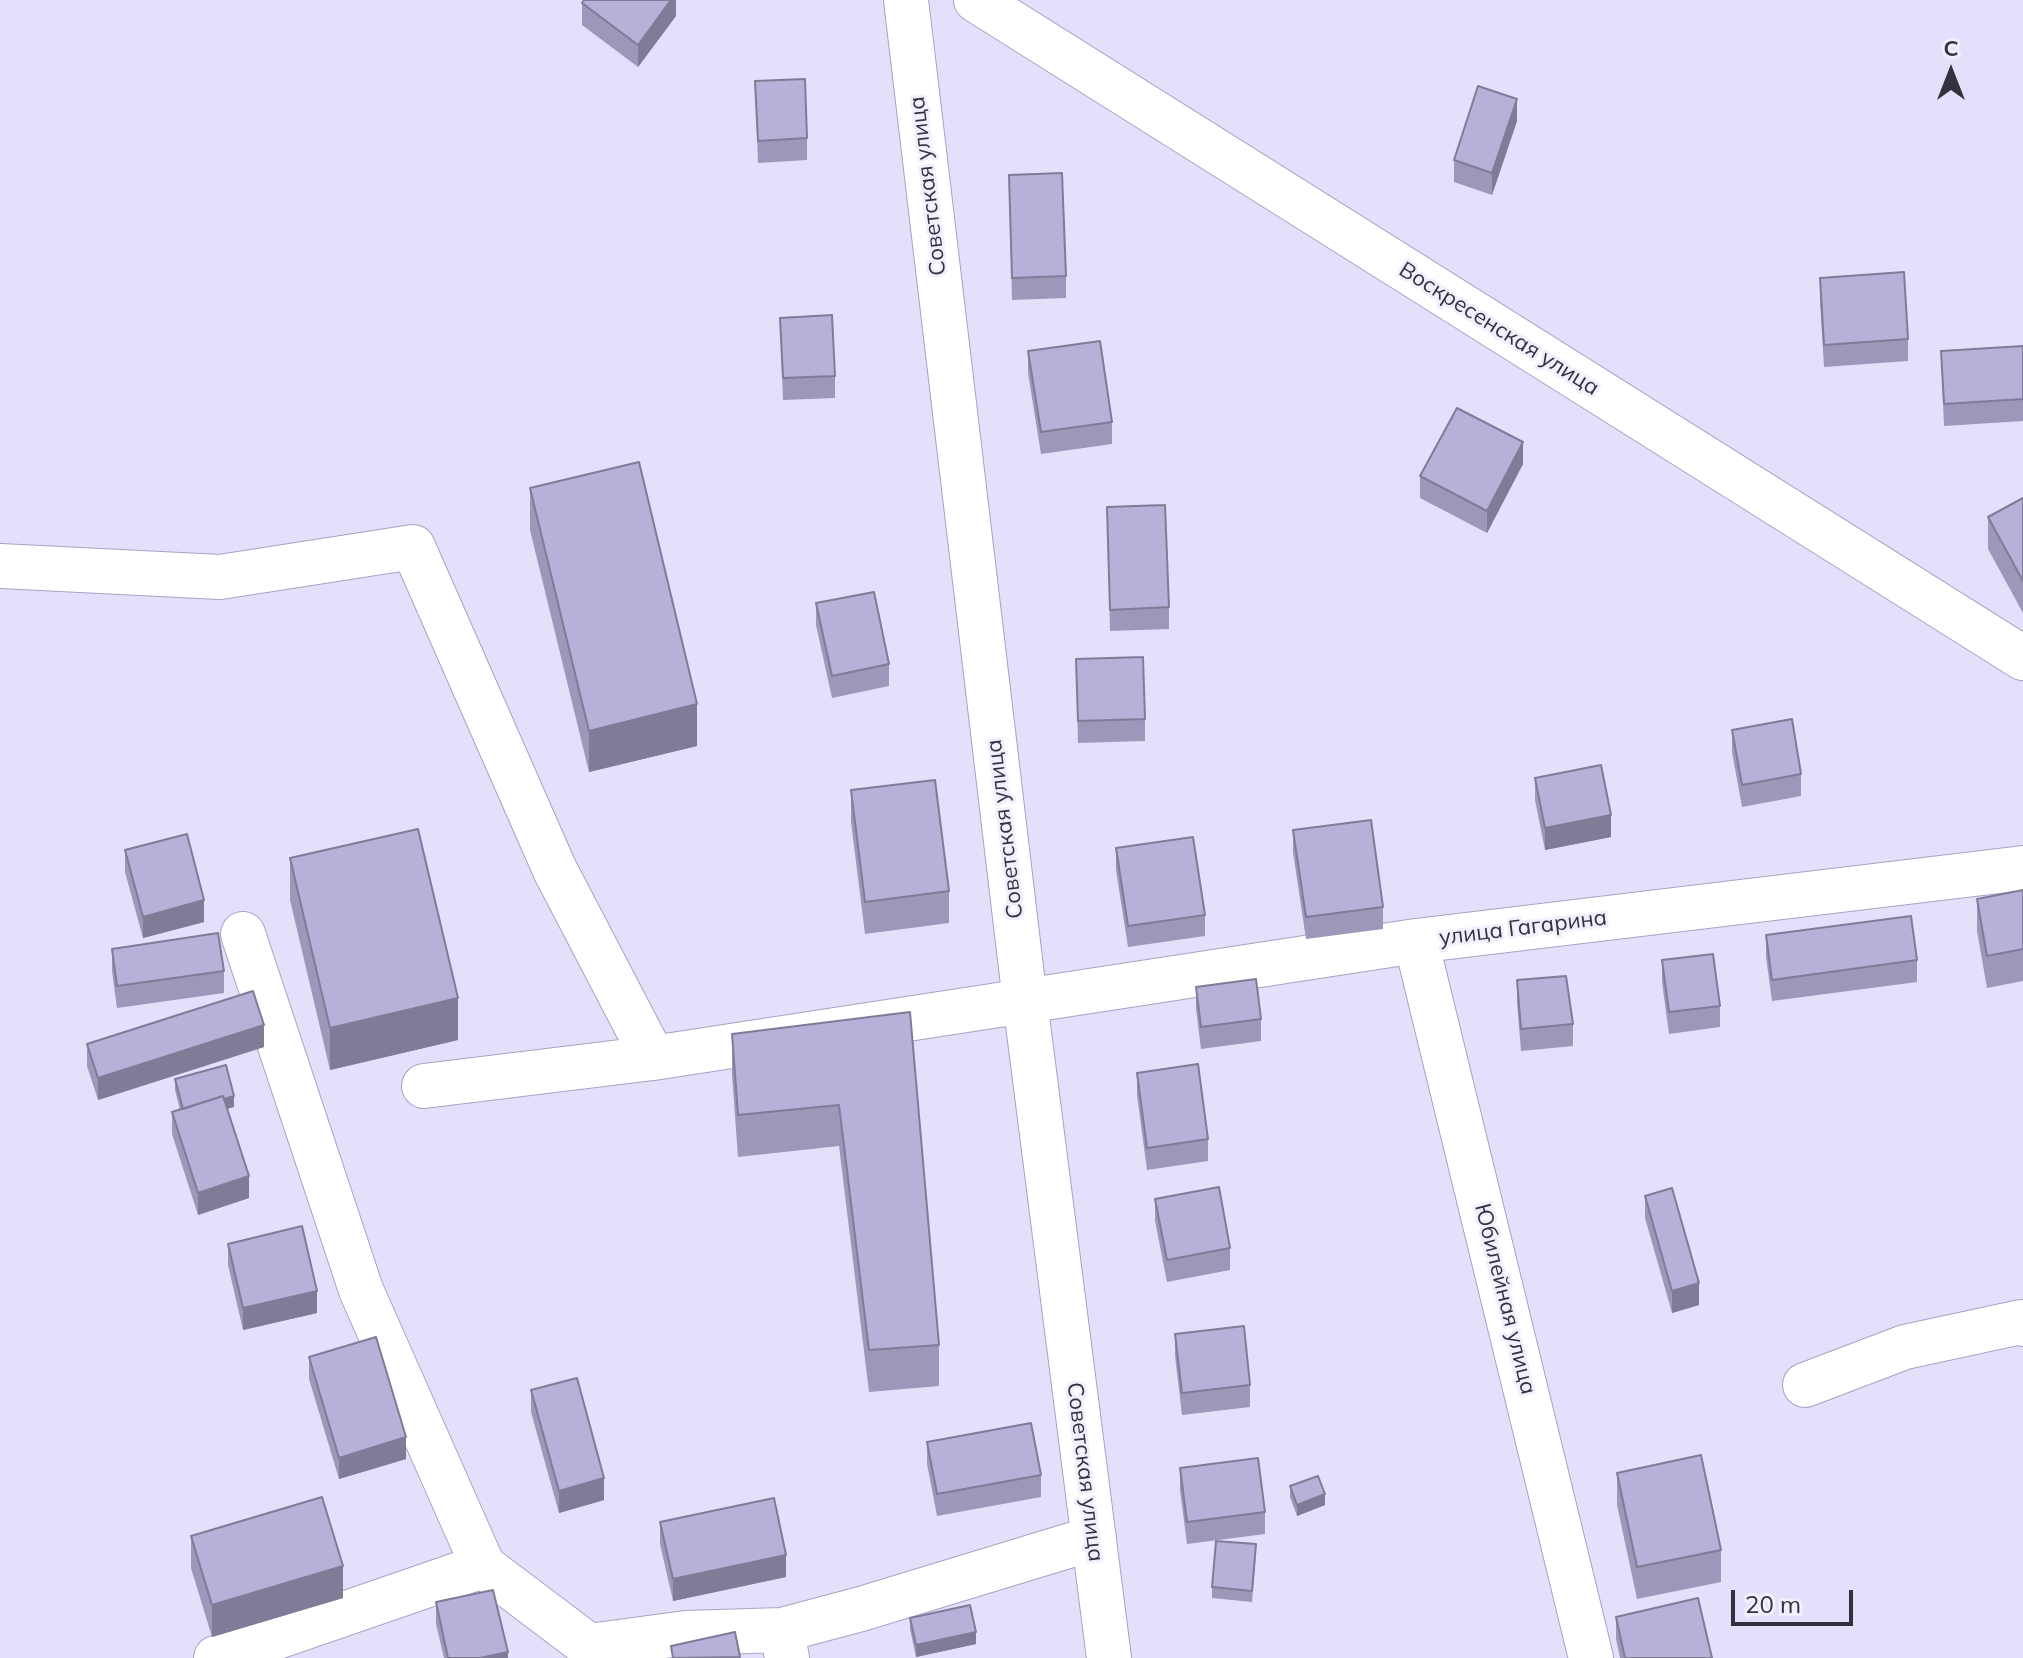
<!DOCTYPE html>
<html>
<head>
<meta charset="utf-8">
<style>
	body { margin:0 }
	#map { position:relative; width:2023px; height:1658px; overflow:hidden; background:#e4e0fc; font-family:Mulish,sans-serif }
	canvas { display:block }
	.north { position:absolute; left:1911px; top:32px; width:80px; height:80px; -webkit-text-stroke:6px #f1effd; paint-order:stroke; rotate:0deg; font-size:22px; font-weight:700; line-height:32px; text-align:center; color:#34313f }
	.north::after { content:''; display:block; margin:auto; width:28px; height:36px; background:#34313f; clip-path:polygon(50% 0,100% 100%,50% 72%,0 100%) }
	.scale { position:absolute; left:1731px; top:1590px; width:122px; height:36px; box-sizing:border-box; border:4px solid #34313f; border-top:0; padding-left:10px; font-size:24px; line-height:28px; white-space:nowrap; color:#34313f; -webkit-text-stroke:6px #f1effd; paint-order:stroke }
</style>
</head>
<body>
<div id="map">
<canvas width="2023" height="1658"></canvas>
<div class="north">С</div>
<div class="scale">20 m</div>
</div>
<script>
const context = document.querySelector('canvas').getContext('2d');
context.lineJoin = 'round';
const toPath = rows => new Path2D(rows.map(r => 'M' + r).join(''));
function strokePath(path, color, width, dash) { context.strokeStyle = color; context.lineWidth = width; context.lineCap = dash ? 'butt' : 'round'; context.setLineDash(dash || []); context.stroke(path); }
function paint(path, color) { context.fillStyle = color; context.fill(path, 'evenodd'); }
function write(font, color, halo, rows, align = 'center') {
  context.font = font + ' Mulish,sans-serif'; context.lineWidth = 6; context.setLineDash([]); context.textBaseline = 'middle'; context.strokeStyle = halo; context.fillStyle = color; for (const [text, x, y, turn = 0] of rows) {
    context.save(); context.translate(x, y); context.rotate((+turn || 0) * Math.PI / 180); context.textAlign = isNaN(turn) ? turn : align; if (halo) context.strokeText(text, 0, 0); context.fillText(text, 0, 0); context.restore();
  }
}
const minor = toPath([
	[906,0,1025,1001,1109,1658],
	[976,0,2023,658],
	[0,566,220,577,413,547,555,870,653,1058,1416,941,2023,868],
	[243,934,361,1290,483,1566],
	[1416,941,1591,1658],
	[424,1086,653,1058],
	[1805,1385,1905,1347,2021,1322,2023,1324],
	[782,1630,861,1609,1094,1538],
	[216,1658,483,1566,589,1646],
	[590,1658,589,1646,686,1633,782,1630,787,1658]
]);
const wall = toPath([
	[676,0,676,16,638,67,582,25,582,3],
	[755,81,807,138,807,160,758,163],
	[1517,121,1492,195,1454,182,1454,160],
	[1009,175,1066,276,1066,298,1012,300],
	[1820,278,1908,339,1908,361,1824,367,1820,300],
	[780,318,835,376,835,398,783,400],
	[2023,346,2023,421,1944,426,1941,351],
	[1028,351,1112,422,1112,444,1041,454,1028,373],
	[1523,464,1487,533,1420,498,1420,476],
	[530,488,697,746,589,772,530,530],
	[2023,498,2023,613,1988,549,1988,517],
	[1107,507,1169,607,1169,629,1110,631],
	[816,603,889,664,889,686,832,698,816,625],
	[1076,659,1145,719,1145,741,1078,743],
	[1732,730,1801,774,1801,796,1742,807,1732,752],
	[1535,778,1611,837,1545,850,1535,800],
	[851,790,949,891,949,923,865,934,851,822],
	[1293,830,1383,907,1383,929,1306,939,1293,852],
	[1116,848,1205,915,1205,936,1128,947,1116,870],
	[125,850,204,922,143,938,125,872],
	[290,858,458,1040,330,1070,290,900],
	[2023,890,2023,981,1987,988,1977,931,1977,899],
	[1766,935,1917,960,1917,982,1772,1001,1766,957],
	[112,949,224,971,224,993,117,1008,112,971],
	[1662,960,1720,1006,1720,1027,1669,1034,1662,982],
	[1517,980,1573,1024,1573,1046,1521,1051,1517,1002],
	[1196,987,1261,1019,1261,1041,1201,1049,1196,1009],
	[910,1012,939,1345,939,1386,869,1392,839,1146,738,1157,732,1075,732,1034],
	[87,1044,264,1047,98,1100,87,1066],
	[1137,1073,1208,1139,1208,1161,1147,1170,1137,1095],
	[175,1079,234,1107,227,1109,249,1198,198,1215,172,1134,172,1112,180,1110,175,1090],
	[1645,1196,1699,1305,1672,1313,1645,1218],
	[1155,1199,1230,1248,1230,1270,1167,1282,1155,1221],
	[228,1244,317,1313,243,1330,228,1265],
	[1175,1334,1250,1385,1250,1407,1182,1415,1175,1356],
	[309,1357,406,1459,339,1479,309,1379],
	[531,1390,604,1500,559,1513,531,1412],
	[927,1442,1041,1475,1041,1497,937,1516,927,1464],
	[1180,1468,1265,1512,1265,1534,1187,1544,1180,1490],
	[1617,1473,1721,1550,1721,1582,1637,1599,1617,1505],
	[1290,1486,1325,1505,1297,1516,1290,1497],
	[660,1522,786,1577,673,1601,660,1544],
	[191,1536,343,1598,212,1637,191,1568],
	[1256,1555,1252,1602,1212,1598,1212,1587],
	[436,1602,508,1658,444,1658,436,1624],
	[1616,1617,1712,1658,1620,1658,1616,1639],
	[910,1618,976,1644,916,1657,910,1629]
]);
const shadedWall = toPath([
	[671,0,676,0,676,16,638,67,638,45],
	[1517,99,1517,121,1492,195,1492,173],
	[1523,442,1523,464,1487,533,1487,511],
	[697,704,697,746,589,772,589,731],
	[1611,815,1611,837,1545,850,1545,828],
	[204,900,204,922,143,938,143,917],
	[458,998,458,1040,330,1070,330,1028],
	[264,1025,264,1047,98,1100,98,1078],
	[234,1096,234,1107,183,1120,183,1109],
	[249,1176,249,1198,198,1215,198,1193],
	[1699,1283,1699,1305,1672,1313,1672,1291],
	[317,1291,317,1313,243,1330,243,1308],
	[406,1437,406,1459,339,1479,339,1458],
	[604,1478,604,1500,559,1513,559,1491],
	[1325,1494,1325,1505,1297,1516,1297,1505],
	[786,1555,786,1577,673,1601,673,1579],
	[343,1566,343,1598,212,1637,212,1605],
	[976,1632,976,1644,916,1657,916,1645],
	[508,1652,508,1658,480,1658]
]);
const building = toPath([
	[584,0,671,0,638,45,582,3,584,0],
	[805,79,807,138,758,141,755,81,805,79],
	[1478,86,1517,99,1492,173,1454,160,1478,86],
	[1062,173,1066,276,1012,278,1009,175,1062,173],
	[1904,272,1908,339,1824,345,1820,278,1904,272],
	[832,315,835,376,783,378,780,318,832,315],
	[1100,341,1112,422,1041,432,1028,351,1100,341],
	[2023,346,2023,399,1944,404,1941,351,2023,346],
	[1457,408,1523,442,1487,511,1420,476,1457,408],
	[639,462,697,704,589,731,530,488,639,462],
	[2023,498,2023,581,1988,517,2023,498],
	[1165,505,1169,607,1110,610,1107,507,1165,505],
	[874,592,889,664,832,676,816,603,874,592],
	[1143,657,1145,719,1078,721,1076,659,1143,657],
	[1792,719,1801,774,1742,785,1732,730,1792,719],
	[1601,765,1611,815,1545,828,1535,778,1601,765],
	[935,780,949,891,865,902,851,790,935,780],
	[1371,820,1383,907,1306,917,1293,830,1371,820],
	[418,829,458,998,330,1028,290,858,418,829],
	[187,834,204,900,143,917,125,850,187,834],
	[1193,837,1205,915,1128,926,1116,848,1193,837],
	[2023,890,2023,949,1987,956,1977,899,2023,890],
	[1911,916,1917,960,1772,980,1766,935,1911,916],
	[218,933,224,971,117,986,112,949,218,933],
	[1713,954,1720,1006,1669,1012,1662,960,1713,954],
	[1566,976,1573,1024,1521,1029,1517,980,1566,976],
	[1256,979,1261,1019,1201,1027,1196,987,1256,979],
	[253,991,264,1025,98,1078,87,1044,253,991],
	[910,1012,939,1345,869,1350,839,1105,738,1115,732,1034,910,1012],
	[1198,1064,1208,1139,1147,1148,1137,1073,1198,1064],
	[226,1065,234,1096,224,1099,223,1096,183,1109,175,1079,226,1065],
	[223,1096,249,1176,198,1193,172,1112,223,1096],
	[1219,1187,1230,1248,1167,1260,1155,1199,1219,1187],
	[1672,1188,1699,1283,1672,1291,1645,1196,1672,1188],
	[302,1226,317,1291,243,1308,228,1244,302,1226],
	[1244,1326,1250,1385,1182,1393,1175,1334,1244,1326],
	[376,1337,406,1437,339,1458,309,1357,376,1337],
	[577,1378,604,1478,559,1491,531,1390,577,1378],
	[1031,1423,1041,1475,937,1494,927,1442,1031,1423],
	[1701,1455,1721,1550,1637,1567,1617,1473,1701,1455],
	[1258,1458,1265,1512,1187,1522,1180,1468,1258,1458],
	[1318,1476,1325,1494,1297,1505,1290,1486,1318,1476],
	[322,1497,343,1566,212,1605,191,1536,322,1497],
	[774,1498,786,1555,673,1579,660,1522,774,1498],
	[1216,1541,1256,1544,1252,1591,1212,1587,1216,1541],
	[493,1590,508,1652,480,1658,448,1658,436,1602,493,1590],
	[1698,1598,1712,1658,1625,1658,1616,1617,1698,1598],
	[970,1605,976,1632,916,1645,910,1618,970,1605],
	[735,1632,740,1657,673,1658,671,1646,735,1632]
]);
const streetNames = [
	["Советская улица",928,186,-97],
	["Воскресенская улица",1499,329,32],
	["Советская улица",1005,829,-97],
	["улица Гагарина",1523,928,-7],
	["Юбилейная улица",1505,1299,76],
	["Советская улица",1085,1472,83]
];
strokePath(minor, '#a8a2c3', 46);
strokePath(minor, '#fff', 44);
paint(wall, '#9d97ba');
paint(shadedWall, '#807b97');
paint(building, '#b7b0d8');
strokePath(building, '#807b97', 2);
write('22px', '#34313f', '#f1effd', streetNames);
</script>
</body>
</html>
